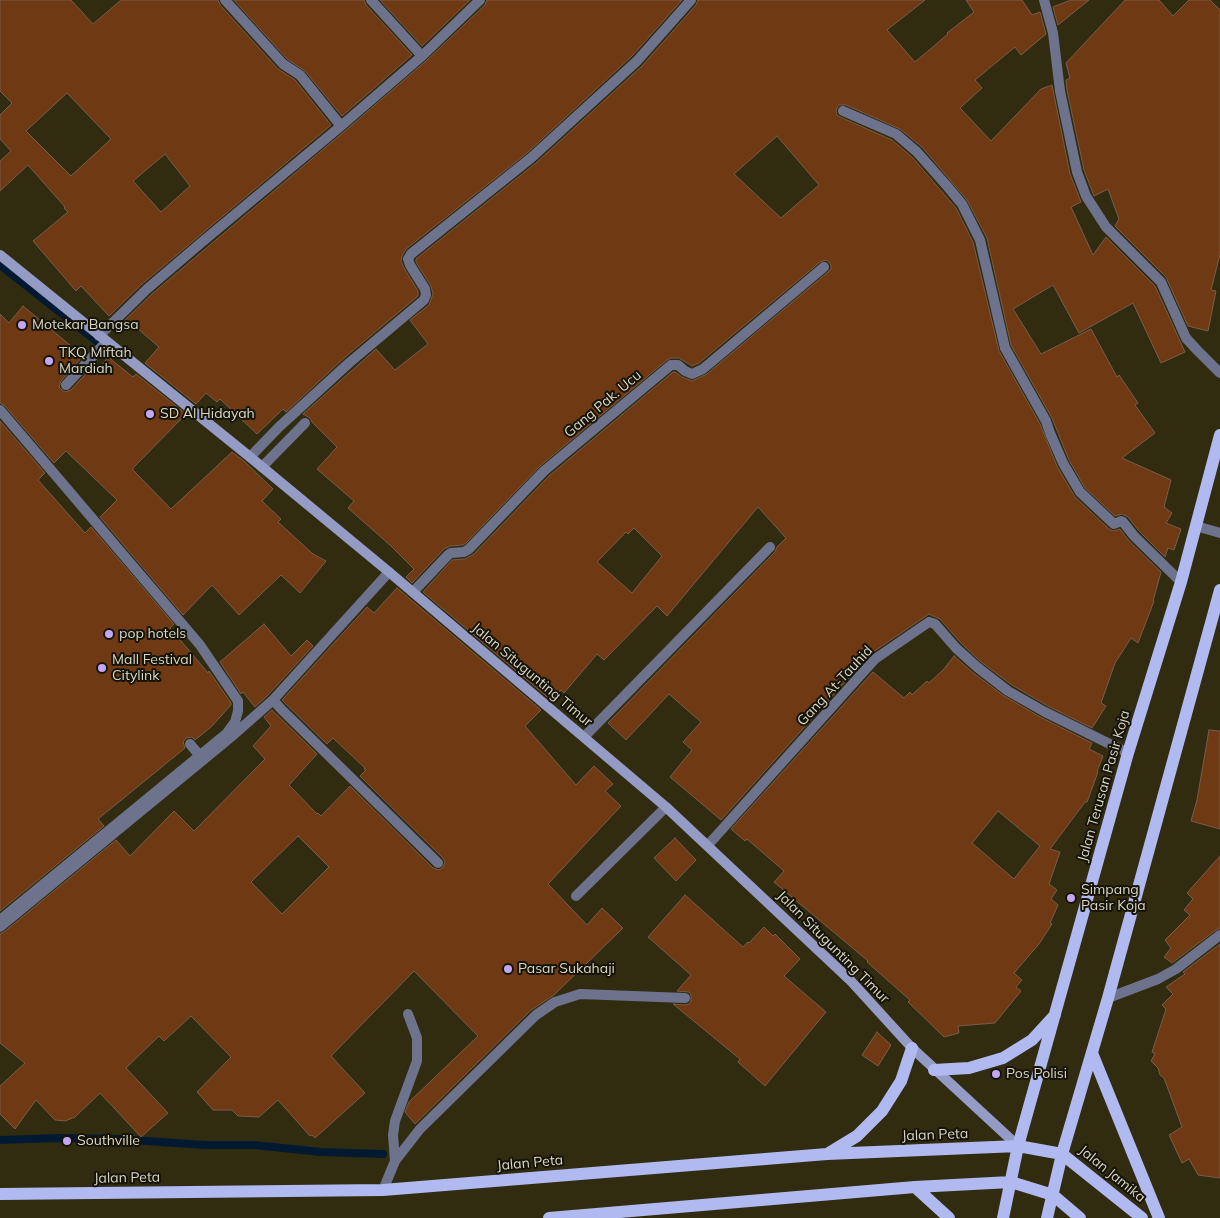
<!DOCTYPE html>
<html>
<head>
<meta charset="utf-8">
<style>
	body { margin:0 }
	canvas { display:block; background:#312c10 }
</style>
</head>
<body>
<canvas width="1220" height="1218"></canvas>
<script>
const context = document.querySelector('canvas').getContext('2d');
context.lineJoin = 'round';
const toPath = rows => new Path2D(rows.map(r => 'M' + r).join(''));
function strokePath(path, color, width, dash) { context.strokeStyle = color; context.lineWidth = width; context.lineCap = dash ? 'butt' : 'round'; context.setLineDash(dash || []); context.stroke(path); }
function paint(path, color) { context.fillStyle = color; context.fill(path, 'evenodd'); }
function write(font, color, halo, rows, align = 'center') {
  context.font = font + ' Mulish,sans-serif'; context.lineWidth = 4; context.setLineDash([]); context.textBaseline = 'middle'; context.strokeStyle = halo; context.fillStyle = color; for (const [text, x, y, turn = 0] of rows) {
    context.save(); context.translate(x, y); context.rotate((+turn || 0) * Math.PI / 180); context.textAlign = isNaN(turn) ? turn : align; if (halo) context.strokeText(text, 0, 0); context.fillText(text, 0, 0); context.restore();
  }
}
const stream = toPath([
	[0,265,99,343],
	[0,1140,58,1138,117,1139,205,1145,254,1145,321,1152,383,1154]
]);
const building = toPath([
	[0,0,71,0,93,24,121,0,218,0,220,5,278,69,295,80,331,125,142,284,109,316,81,286,76,291,33,241,68,212,64,208,65,207,28,165,0,191,0,161,11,151,0,139,0,115,12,103,0,91,0,0],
	[67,93,111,139,71,176,26,131,67,93],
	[165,154,190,186,161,212,133,181,165,154],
	[234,0,364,0,366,5,412,55,342,116,305,71,287,59,234,0],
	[380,0,470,0,422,46,380,0],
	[487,0,682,0,632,56,527,153,406,249,402,256,401,261,404,268,418,291,418,296,344,358,286,412,283,409,257,434,220,399,217,402,206,393,196,404,145,363,159,347,131,323,122,330,119,326,152,294,345,131,426,61,485,5,487,0],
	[698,0,925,0,887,30,915,62,948,34,947,33,974,12,966,0,1022,0,1032,15,1040,12,1046,34,1021,55,1015,47,975,80,982,88,960,108,991,141,1041,89,1052,85,1070,174,1081,202,1071,207,1093,255,1106,237,1155,286,1185,352,1161,363,1133,303,1079,333,1053,285,1013,309,1041,354,1091,329,1117,377,1119,375,1138,403,1135,405,1155,433,1122,458,1171,480,1164,507,1172,513,1166,523,1181,529,1174,550,1168,548,1165,557,1139,531,1128,517,1122,514,1115,516,1085,488,1069,460,1052,418,1011,345,987,238,967,200,922,147,900,129,846,105,839,105,837,108,836,111,837,115,840,117,892,140,912,157,956,208,973,242,999,351,1040,424,1057,466,1075,497,1109,529,1113,531,1120,529,1129,541,1161,572,1153,601,1154,601,1138,643,1131,638,1115,663,1101,703,1106,706,1092,728,1048,706,1012,685,981,662,961,643,940,619,931,615,929,614,870,654,721,820,670,777,692,750,683,742,701,722,669,694,626,740,608,723,775,552,777,547,786,538,758,507,667,616,657,606,604,660,597,654,564,693,561,690,551,700,423,592,452,560,465,559,474,554,549,476,673,372,675,372,682,377,692,381,707,374,828,272,831,269,831,265,829,262,826,260,820,262,699,363,692,366,679,358,671,358,667,360,540,466,465,544,462,545,450,546,444,549,412,583,406,577,414,569,391,546,348,508,354,501,317,469,337,447,312,422,310,418,303,414,376,349,395,370,428,344,410,320,429,305,433,294,431,286,416,262,416,259,536,163,642,66,696,5,698,0],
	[777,136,819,185,781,218,734,174,777,136],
	[634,528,662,556,632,593,597,562,626,532,628,534,634,528],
	[1071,0,1089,0,1058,25,1053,7,1071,0],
	[1125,0,1159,0,1173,16,1189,0,1210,0,1220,10,1220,254,1211,290,1216,291,1208,331,1188,326,1166,277,1115,226,1119,219,1108,189,1094,196,1084,170,1067,90,1066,80,1070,78,1066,63,1125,0],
	[23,306,83,356,61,381,59,387,62,390,65,392,71,390,94,365,99,369,108,357,133,377,136,374,186,414,133,468,133,470,171,509,232,452,244,461,273,489,262,501,281,519,278,522,313,554,326,561,300,593,281,575,239,615,212,585,183,615,100,517,117,500,66,451,54,463,5,406,0,403,0,314,9,323,23,306],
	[0,421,45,473,38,480,85,533,91,527,174,624,170,628,208,673,209,671,231,703,231,705,211,727,195,740,192,737,186,738,183,742,185,748,98,819,104,826,0,911,0,421],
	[397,588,541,710,525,726,576,785,594,766,613,784,605,791,621,806,548,884,587,925,602,908,623,928,554,995,531,1010,415,1124,405,1112,409,1102,478,1036,414,971,331,1056,365,1093,315,1138,312,1135,310,1136,278,1100,259,1117,238,1116,232,1110,213,1110,197,1092,231,1057,191,1016,164,1041,159,1036,126,1068,168,1113,141,1137,100,1093,75,1117,65,1121,55,1120,36,1100,15,1129,0,1114,0,1086,25,1063,0,1043,0,934,4,932,116,840,130,856,174,811,194,831,265,759,253,746,271,726,264,717,272,710,317,754,289,785,317,814,318,813,321,816,350,786,433,868,439,870,443,867,445,862,443,858,360,776,366,770,364,769,365,768,333,738,327,744,282,700,367,607,374,613,397,588],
	[298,836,329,867,282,914,251,882,298,836],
	[264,624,291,656,307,640,313,646,268,695,255,707,243,692,241,694,220,662,264,624],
	[954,656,972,672,1004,696,1042,718,1092,743,1089,749,1103,756,1097,771,1098,772,1087,802,1085,802,1050,849,1060,852,1049,884,1057,890,1051,899,1058,905,1050,923,1052,924,1039,944,1014,973,1022,980,1016,987,1021,991,995,1023,958,1026,959,1033,944,1037,908,1002,910,1000,867,962,868,961,774,882,784,871,747,839,745,841,731,829,873,672,904,698,910,692,912,695,927,681,929,683,944,669,954,656],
	[998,811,1040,846,1014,879,972,843,998,811],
	[1209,730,1220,731,1220,829,1191,821,1197,800,1209,730],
	[675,838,696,860,676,881,654,858,675,838],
	[1220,856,1220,928,1216,930,1172,963,1164,957,1171,948,1165,940,1190,915,1184,910,1193,899,1187,893,1220,856],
	[685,895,743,947,748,942,749,943,764,927,773,936,775,934,800,959,784,976,826,1012,765,1086,738,1062,740,1059,673,1004,685,1005,689,1004,691,1001,691,995,689,992,677,991,691,975,648,937,685,895],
	[1220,944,1220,1178,1198,1175,1189,1159,1182,1163,1169,1135,1182,1127,1164,1078,1160,1075,1158,1068,1151,1061,1155,1054,1152,1052,1166,1009,1162,1005,1173,994,1166,987,1185,974,1183,972,1220,944],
	[877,1032,891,1045,878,1066,862,1055,877,1032]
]);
const lane = toPath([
	[0,410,200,645,238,701,238,711,235,722,227,733,0,920],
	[262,467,305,423],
	[190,744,200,756],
	[576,896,666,807],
	[395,1161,393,1135,395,1121,417,1061,417,1038,408,1014],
	[383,1190,395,1161,420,1129,536,1015,555,1002,580,994,685,998]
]);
const street = toPath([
	[225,0,283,64,300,75,341,126],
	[371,0,422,56],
	[1044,0,1053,33,1060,91,1077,172,1086,196,1106,227,1161,282,1186,338,1197,350,1220,373],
	[843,111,896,134,917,152,947,186,962,204,980,240,1005,348,1046,421,1050,433,1063,463,1080,492,1114,524,1121,521,1123,522,1134,536,1181,582],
	[99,336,147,289,202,242,341,126,422,56,480,0],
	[66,385,106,342],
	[250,457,279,427,349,363,424,300,426,295,425,289,410,265,408,259,411,254,531,158,637,61,691,0],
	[1196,526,1220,533],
	[389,572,273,700,282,710,438,863],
	[413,592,448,555,451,553,464,552,469,549,544,471,665,370,671,365,678,365,685,371,692,374,703,369,824,267],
	[584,737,770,547],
	[708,845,875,659,929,622,935,624,956,648,977,667,1008,691,1045,712,1128,753],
	[0,927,230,738,273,700],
	[1108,998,1158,979,1176,969,1220,935]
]);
const secondary = toPath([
	[0,255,250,457,389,572,666,807,850,980,912,1048,1018,1146]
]);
const primary = toPath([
	[1092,1053,1159,1218],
	[934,1070,969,1068,1003,1058,1032,1040,1055,1015],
	[829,1153,857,1136,882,1111,901,1081,912,1048],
	[915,1187,949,1218],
	[0,1194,383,1190,827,1154,1018,1146,1062,1154,1142,1218],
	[549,1218,915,1187,1011,1182,1053,1195,1080,1218],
	[1003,1218,1018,1146,1128,753,1181,582,1220,435],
	[1047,1218,1062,1154,1108,998,1220,590]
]);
const markers = [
	[22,325,5,"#c3a7f2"],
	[49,361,5,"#c3a7f2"],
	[150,414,5,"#c3a7f2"],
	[109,634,5,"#c3a7f2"],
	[102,668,5,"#c3a7f2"],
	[1071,898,5,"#c3a7f2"],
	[508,969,5,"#c3a7f2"],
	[996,1074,5,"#c3a7f2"],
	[67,1141,5,"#c3a7f2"]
];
const poiNames = [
	["Motekar Bangsa",32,325],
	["TKQ Miftah",59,353],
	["Mardiah",59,369],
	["SD Al Hidayah",160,414],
	["pop hotels",119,634],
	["Mall Festival",112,660],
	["Citylink",112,676],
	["Simpang",1081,890],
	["Pasir Koja",1081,906],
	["Pasar Sukahaji",518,969],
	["Pos Polisi",1006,1074],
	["Southville",77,1141]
];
const streetNames = [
	["Gang Pak. Ucu",603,404,-40],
	["Jalan Situgunting Timur",532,675,40],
	["Gang At-Tauhid",835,686,-47],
	["Jalan Terusan Pasir Koja",1104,786,-74],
	["Jalan Situgunting Timur",833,947,45],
	["Jalan Peta",935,1135,-2],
	["Jalan Peta",530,1163,-5],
	["Jalan Jamika",1112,1174,39],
	["Jalan Peta",127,1178,-1]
];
strokePath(stream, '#021a31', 8);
paint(building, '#6f3913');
strokePath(building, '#785c4c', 1);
strokePath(lane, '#6e738d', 10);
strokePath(street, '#6e738d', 10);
strokePath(secondary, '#949bc5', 10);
strokePath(primary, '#b0baf0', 12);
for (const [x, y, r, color] of markers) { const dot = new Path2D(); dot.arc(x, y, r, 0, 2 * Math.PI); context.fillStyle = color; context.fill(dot); strokePath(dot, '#161408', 2); }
write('14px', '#d9d6c6', '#161408', poiNames, 'left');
write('14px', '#d9d6c6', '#161408', streetNames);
</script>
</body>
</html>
